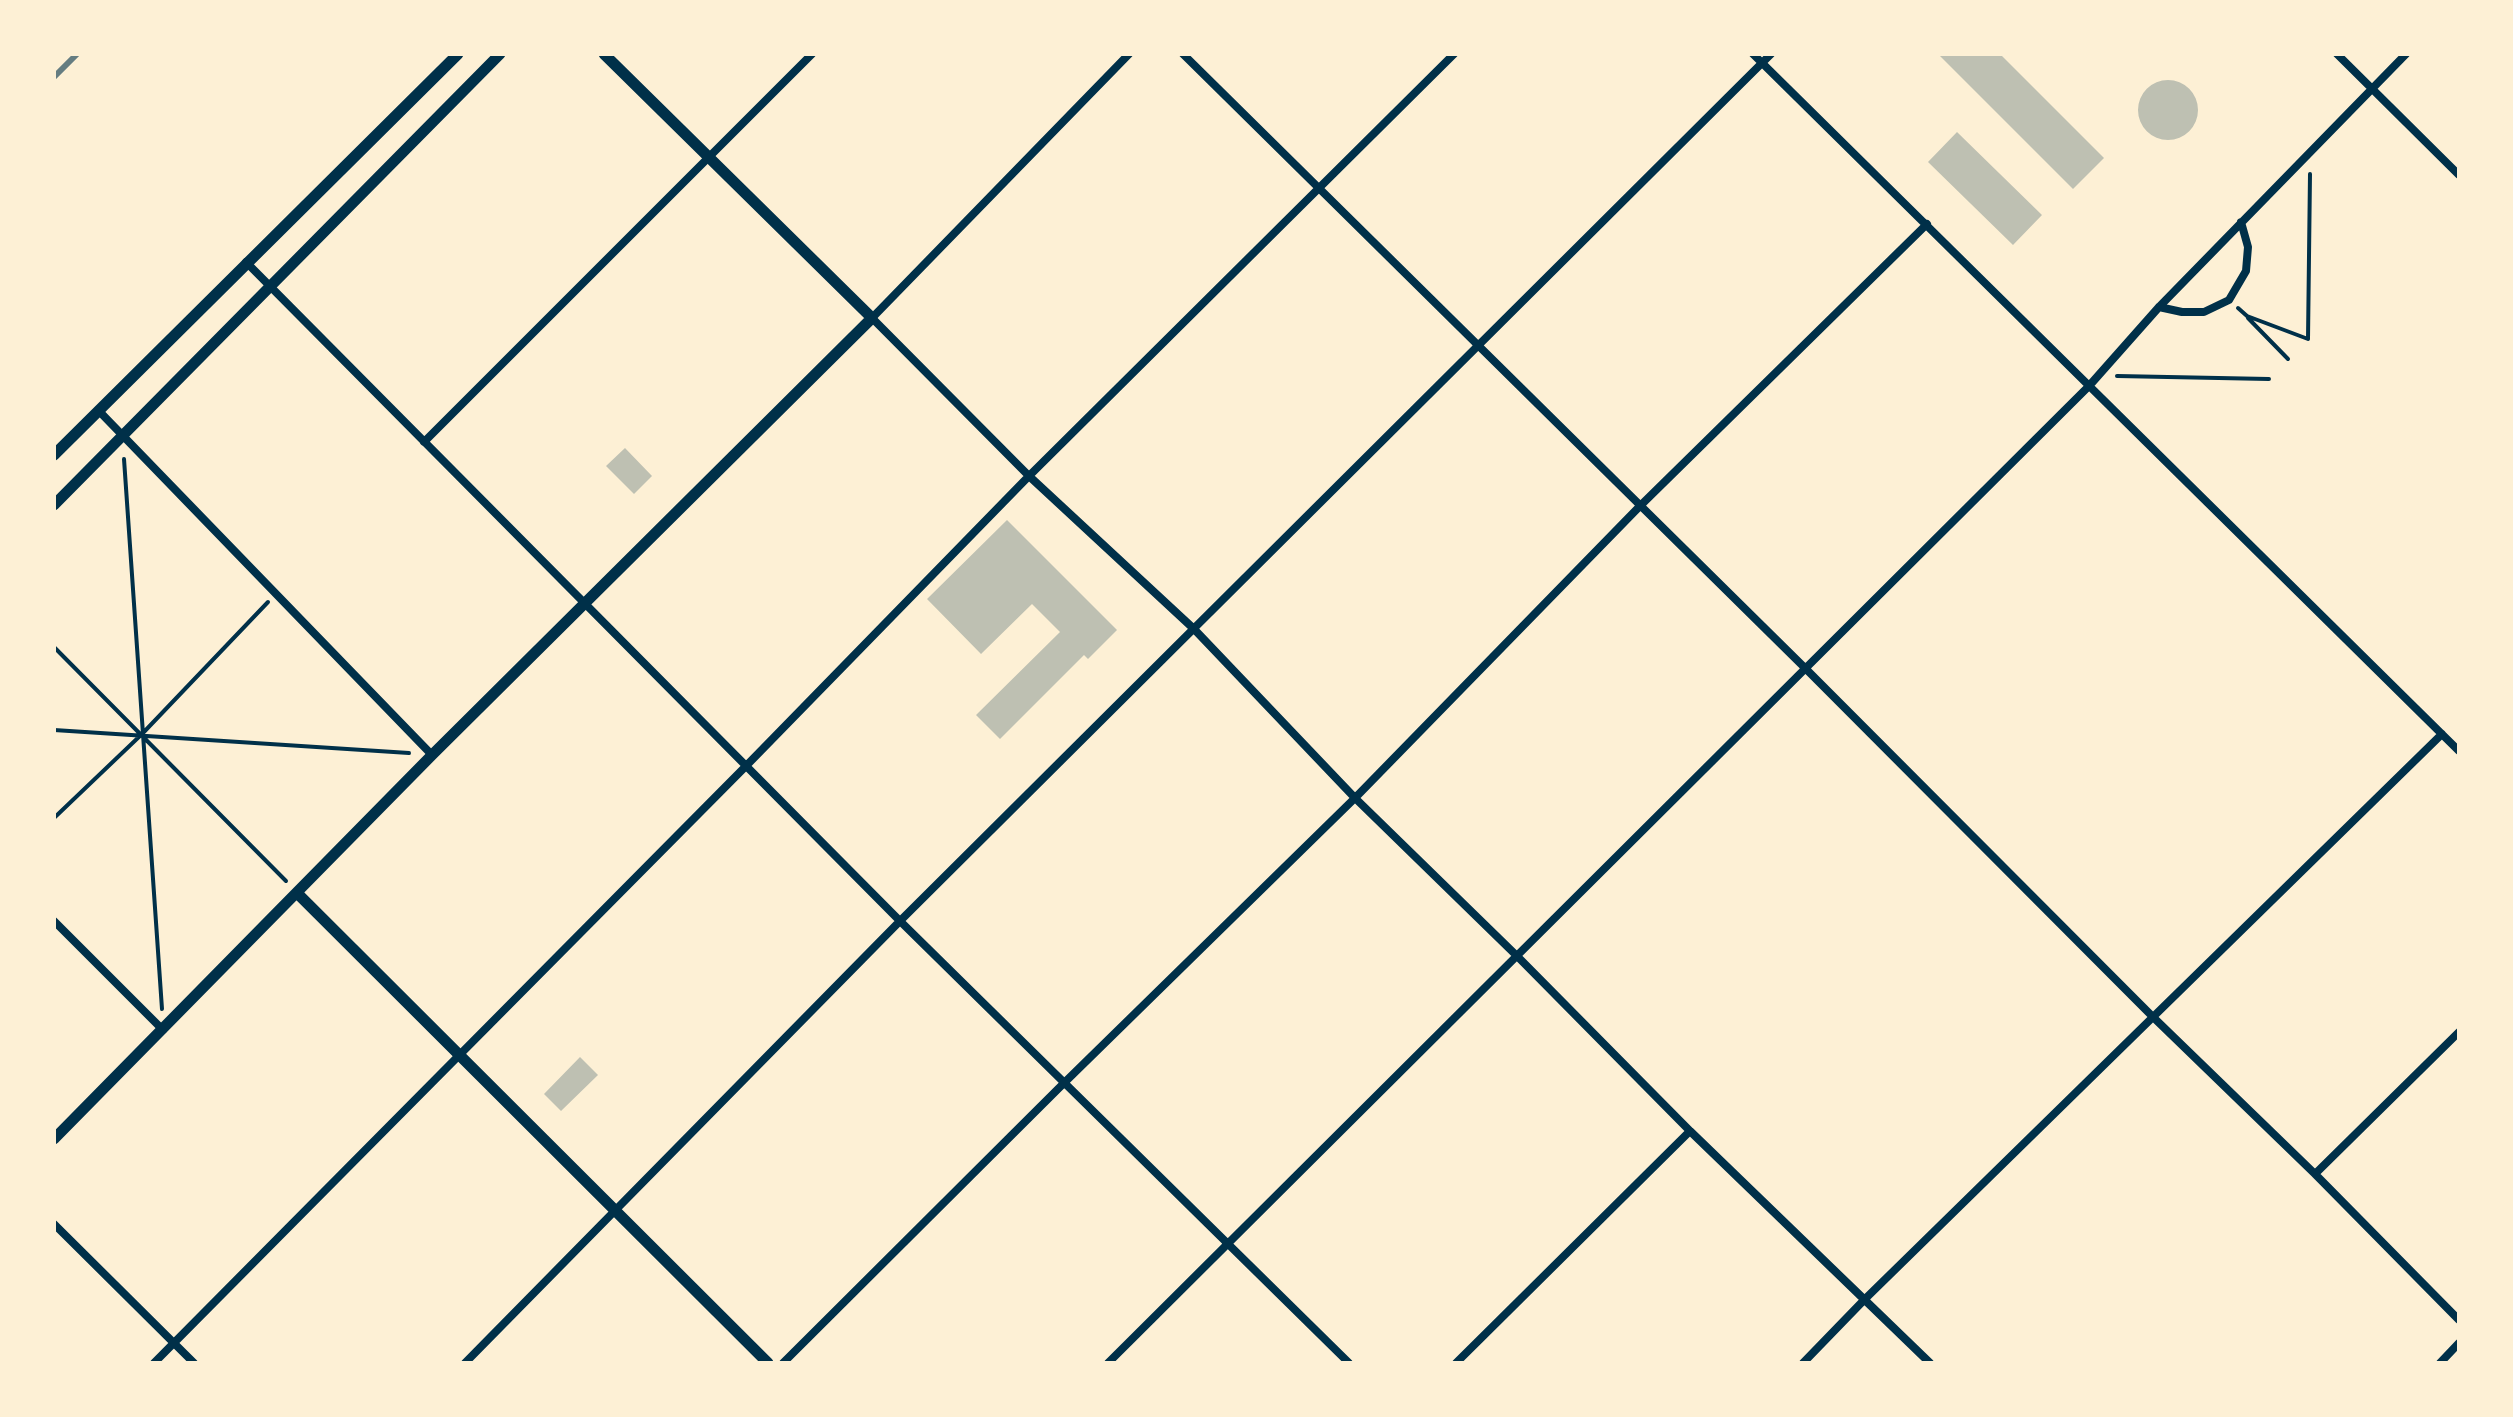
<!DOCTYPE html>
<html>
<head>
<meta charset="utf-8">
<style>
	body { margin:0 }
	#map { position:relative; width:2513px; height:1417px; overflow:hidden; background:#fdf0d5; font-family:"Nunito Sans",sans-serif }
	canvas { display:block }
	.frame { position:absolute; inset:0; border:56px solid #fdf0d5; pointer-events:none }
</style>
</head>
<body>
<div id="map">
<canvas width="2513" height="1417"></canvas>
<div class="frame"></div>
</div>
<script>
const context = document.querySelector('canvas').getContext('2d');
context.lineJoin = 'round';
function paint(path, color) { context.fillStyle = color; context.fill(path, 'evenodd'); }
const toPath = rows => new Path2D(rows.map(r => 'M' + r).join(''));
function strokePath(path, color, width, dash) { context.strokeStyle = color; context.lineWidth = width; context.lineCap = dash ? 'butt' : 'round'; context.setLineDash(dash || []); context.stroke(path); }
const building = toPath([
	[1938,54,2000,54,2104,158,2073,189],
	'2138 110a30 30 0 1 1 60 0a30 30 0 1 1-60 0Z',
	[1957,132,2042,215,2013,245,1928,162],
	[625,448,652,476,634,494,606,466],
	[1007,520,1117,630,1088,659,1084,655,1000,739,976,715,1060,632,1032,604,981,654,927,599],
	[580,1057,598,1075,561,1111,544,1094]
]);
const path = toPath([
	[2238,308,2247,316,2308,339,2310,174],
	[2248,318,2288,359],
	[2117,376,2269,379],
	[124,459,162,1009],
	[54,647,286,881],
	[54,730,409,753],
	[54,818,142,734,268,602]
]);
const minor = toPath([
	[1129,54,872,318,1029,476,1194,629,1355,798,1518,957,1690,1131,1930,1363],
	[1183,54,1805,668,2153,1017,2315,1174,2459,1320],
	[1753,54,2459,751],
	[2337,54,2459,175],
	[246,262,900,921,1349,1363],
	[2159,307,2182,312,2204,312,2229,300,2246,271,2248,247,2241,222],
	[98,410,432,755],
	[424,442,812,54],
	[54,921,163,1030],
	[2315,1174,2459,1032],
	[54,1224,194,1363],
	[154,1363,747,765,1029,476,1454,54],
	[465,1363,900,921,1771,54],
	[783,1363,1064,1083,1355,798,1639,507,1927,224],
	[1108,1363,2089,386,2159,307,2406,54],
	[1456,1363,1690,1131],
	[1803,1363,1865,1299,2442,734],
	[2440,1363,2459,1343]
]);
const tertiary = toPath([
	[54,455,458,54],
	[54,505,500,54],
	[297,893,768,1363],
	[54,1139,432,755,872,318,604,54]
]);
const rail = toPath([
	[54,77,77,54]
]);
paint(building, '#bec0b2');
strokePath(path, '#003049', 4);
strokePath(minor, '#003049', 8);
strokePath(tertiary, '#003049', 11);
strokePath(rail, '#657d81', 6);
</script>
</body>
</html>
